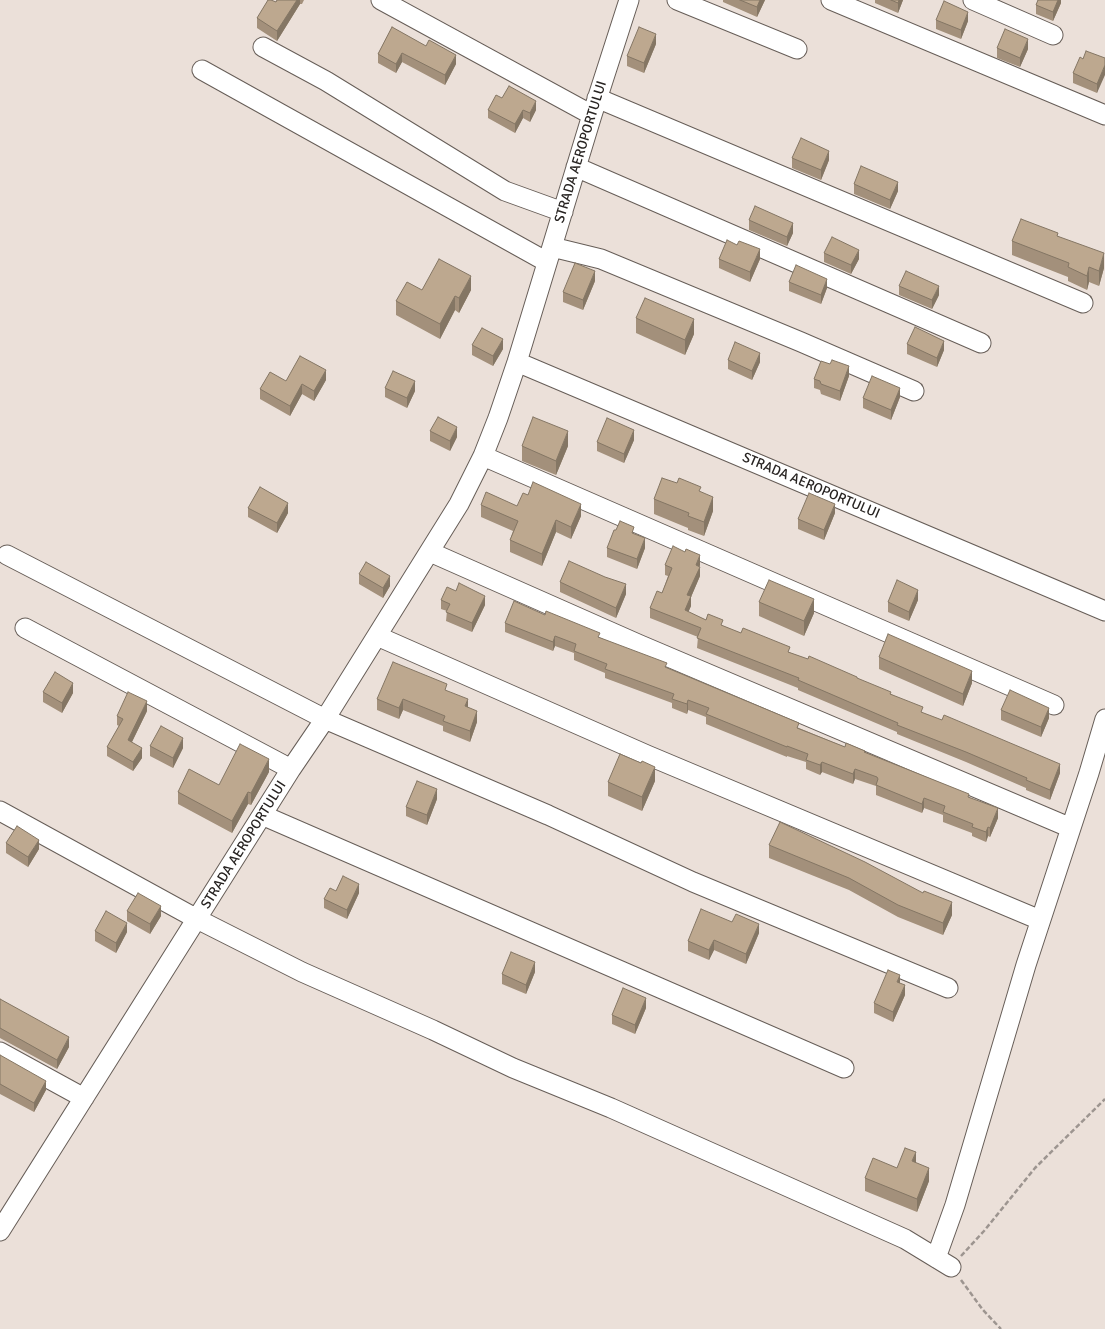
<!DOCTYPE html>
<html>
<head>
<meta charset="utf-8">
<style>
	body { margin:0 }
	canvas { display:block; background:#ebe0d9 }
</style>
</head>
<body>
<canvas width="1105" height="1329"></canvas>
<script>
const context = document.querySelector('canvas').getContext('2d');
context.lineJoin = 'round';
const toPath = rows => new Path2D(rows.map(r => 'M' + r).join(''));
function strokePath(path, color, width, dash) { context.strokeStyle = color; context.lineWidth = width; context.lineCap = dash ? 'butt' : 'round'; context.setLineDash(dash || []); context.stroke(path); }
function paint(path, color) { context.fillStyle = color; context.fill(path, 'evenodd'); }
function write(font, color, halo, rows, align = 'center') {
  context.font = font + ' Signika,sans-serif'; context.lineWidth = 5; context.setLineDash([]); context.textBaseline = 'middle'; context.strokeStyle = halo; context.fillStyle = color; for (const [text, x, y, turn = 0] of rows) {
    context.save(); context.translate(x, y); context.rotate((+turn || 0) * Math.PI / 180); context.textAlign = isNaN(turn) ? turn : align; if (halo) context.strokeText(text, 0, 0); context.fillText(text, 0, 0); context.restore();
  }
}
const path = toPath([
	[961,1256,984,1231,1035,1168,1105,1099],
	[961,1280,983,1310,1001,1329]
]);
const minor = toPath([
	[381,0,592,115],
	[677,0,797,49],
	[831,0,1105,115],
	[973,0,1053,35],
	[263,47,326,81,505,191,563,212],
	[202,70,547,262],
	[597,98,1083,303],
	[576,167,981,343],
	[552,247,601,259,801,342,914,391],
	[517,362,1105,611],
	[483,456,1054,705],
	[430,552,638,644,1071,828],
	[7,555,325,719,548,815,693,882,948,988],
	[25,628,291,769],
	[377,636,647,755,1040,920],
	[0,811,197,919,302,972,433,1030,513,1068,611,1108,905,1239,951,1267],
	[262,815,844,1068],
	[0,1052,84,1098],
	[0,1231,291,769,325,719,459,504,483,456,498,418,517,362,592,115,629,0],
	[936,1258,955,1205,1026,965,1089,773,1105,719]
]);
const wall = toPath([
	[277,0,304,0,302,4,300,4,277,41,257,28,257,18,276,2],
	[723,0,765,0,757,17,723,2],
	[875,0,903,0,898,13,875,3],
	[1061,0,1061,3,1053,21,1036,14,1036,5],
	[936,20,968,21,961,39,936,29],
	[392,27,456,64,445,85,402,62,396,73,378,63,378,54],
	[656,44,644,73,627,66,627,56],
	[997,48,1028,49,1020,67,997,58],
	[1105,58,1097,93,1073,83,1073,73,1083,59],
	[502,98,536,110,530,122,523,118,515,133,488,118,488,110],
	[792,158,829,160,821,180,792,168],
	[854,184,898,191,890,209,854,194],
	[749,220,793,233,787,246,749,230],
	[1058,236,1104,268,1099,286,1089,282,1087,290,1068,281,1068,277,1012,255,1012,241],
	[824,253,859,259,851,274,824,262],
	[719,259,760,259,750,282,719,268],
	[595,281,583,310,563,302,563,292],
	[789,282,827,288,821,304,789,291],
	[899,286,939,295,932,309,899,295],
	[422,290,471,290,459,313,455,310,440,339,396,315,396,301],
	[636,318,694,334,685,355,636,333],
	[907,344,944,350,937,367,907,354],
	[472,345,503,349,493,366,472,355],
	[728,360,760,362,752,380,728,369],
	[849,376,840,401,821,394,820,390,814,388,814,379],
	[326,380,314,401,302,394,290,416,260,399,260,389],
	[385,388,415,391,407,408,385,397],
	[900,397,891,420,863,408,863,398],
	[430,431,457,437,450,451,430,441],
	[634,440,624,463,597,451,597,442],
	[522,446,568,446,556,475,522,461],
	[701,492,713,511,704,536,688,530,688,528,654,514,654,499],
	[481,505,517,506,581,516,571,539,556,532,542,566,510,552,510,540,513,531,481,517],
	[248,508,288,513,277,533,248,517],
	[835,513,824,540,798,529,798,519],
	[634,534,645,548,637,569,607,557,607,548],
	[685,552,700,565,699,567,700,576,691,597,691,606,688,612,706,620,723,626,857,679,891,694,923,713,1060,773,1050,800,1026,790,1026,788,966,762,897,734,897,732,798,690,798,688,697,648,698,637,650,618,650,608,662,593,668,576,665,575,665,565],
	[359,574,390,586,383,598,359,584],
	[560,582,626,594,616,618,560,592],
	[456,591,485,605,472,632,446,621,447,611,441,609,441,600],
	[918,600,909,621,888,612,888,602],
	[759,602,814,613,804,636,759,616],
	[505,623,600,638,799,728,845,747,865,752,969,797,998,818,990,837,988,836,986,842,972,836,972,833,943,822,943,815,924,808,922,813,876,795,876,786,855,779,853,784,822,772,820,775,806,769,806,762,787,756,787,757,706,724,706,717,688,710,687,714,672,708,672,703,605,678,605,673,574,660,574,653,555,646,553,651,505,632],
	[879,657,972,683,963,706,879,669],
	[447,691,468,707,477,722,470,742,443,731,443,726,403,710,399,719,377,710,377,699],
	[43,692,73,693,62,713,43,702],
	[1001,710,1049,718,1041,737,1001,720],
	[147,711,132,742,142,758,133,771,107,756,107,747,119,726,117,725,117,716],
	[150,746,183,748,173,768,150,756],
	[269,772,251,805,248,804,232,833,178,804,178,792,219,785],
	[655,781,642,811,608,796,608,782],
	[437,799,427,825,406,816,406,807],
	[6,843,39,849,28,867,6,853],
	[769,845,952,915,943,935,898,917,849,890,769,858],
	[336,891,359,893,347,919,324,908,324,899],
	[127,911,161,916,150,934,127,921],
	[732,922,759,933,746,964,714,950,709,960,688,951,688,941],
	[95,931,127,932,116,953,95,941],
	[535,972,526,994,502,984,502,974],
	[905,995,893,1022,874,1013,874,1003],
	[0,999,69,1047,57,1069,0,1038],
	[646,1008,635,1034,612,1024,612,1015],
	[0,1055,46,1090,34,1112,0,1094],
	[916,1163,929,1181,917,1212,865,1191,865,1178]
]);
const shadedWall = toPath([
	[297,0,300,0,300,4,277,41,277,31],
	[760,0,765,0,757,17,757,7],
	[899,0,903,0,898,13,898,3],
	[1058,0,1061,0,1061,3,1053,21,1053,12],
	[968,12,968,21,961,39,961,30],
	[656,34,656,44,644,73,644,63],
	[1028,39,1028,49,1020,67,1020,58],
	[402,53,402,62,396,73,396,64],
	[456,55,456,64,445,85,445,75],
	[1105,65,1105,75,1097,93,1097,84],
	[536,101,536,110,530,122,530,113],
	[523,110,523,118,515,133,515,124],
	[829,151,829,160,821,180,821,170],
	[898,182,898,191,890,209,890,200],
	[793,223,793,233,787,246,787,237],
	[760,249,760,259,750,282,750,272],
	[859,250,859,259,851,274,851,265],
	[1104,253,1104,268,1099,286,1099,271],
	[1089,267,1089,282,1087,290,1087,276],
	[595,271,595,281,583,310,583,300],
	[471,276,471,290,459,313,459,298],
	[827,279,827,288,821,304,821,295],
	[939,286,939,295,932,309,932,300],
	[455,296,455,310,440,339,440,324],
	[694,319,694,334,685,355,685,340],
	[503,339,503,349,493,366,493,356],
	[944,341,944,350,937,367,937,358],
	[760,353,760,362,752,380,752,371],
	[849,366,849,376,840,401,840,391],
	[326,370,326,380,314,401,314,391],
	[415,381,415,391,407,408,407,398],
	[302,384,302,394,290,416,290,406],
	[900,388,900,397,891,420,891,410],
	[457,427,457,437,450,451,450,441],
	[634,430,634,440,624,463,624,454],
	[568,431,568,446,556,475,556,461],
	[713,497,713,511,704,536,704,522],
	[288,503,288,513,277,533,277,523],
	[581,504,581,516,571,539,571,527],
	[835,504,835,513,824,540,824,530],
	[556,520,556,532,542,566,542,554],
	[645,538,645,548,637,569,637,559],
	[700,555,700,565,696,575,696,565],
	[700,567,700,576,691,597,691,606,685,620,685,610,687,595],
	[390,576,390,586,383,598,383,588],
	[626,584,626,594,616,618,616,608],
	[918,590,918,600,909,621,909,612],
	[485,596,485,605,472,632,472,623],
	[814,599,814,613,804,636,804,621],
	[555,636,555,646,553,651,553,642],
	[972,671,972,683,963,706,963,694],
	[73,683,73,693,62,713,62,703],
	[403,699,403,710,399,719,399,708],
	[468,699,468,710,465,706],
	[688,700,688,710,687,714,687,704],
	[147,701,147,711,128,750,128,740],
	[1049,708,1049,718,1041,737,1041,727],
	[477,711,477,722,470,742,470,731],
	[183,738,183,748,173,768,173,758],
	[142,748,142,758,133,771,133,762],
	[269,759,269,772,251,805,251,793],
	[822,762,822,772,820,775,820,765],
	[1060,764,1060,773,1050,800,1050,790],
	[655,767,655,781,642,811,642,797],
	[855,769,855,779,853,784,853,774],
	[437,789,437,799,427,825,427,815],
	[248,792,248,804,232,833,232,821],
	[924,798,924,808,922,813,922,804],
	[998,808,998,818,990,837,990,828],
	[988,827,988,836,986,842,986,832],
	[39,840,39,849,28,867,28,857],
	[359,884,359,893,347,919,347,910],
	[952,902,952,915,943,935,943,923],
	[161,906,161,916,150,934,150,924],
	[127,923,127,932,116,953,116,943],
	[759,924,759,933,746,964,746,954],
	[714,940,714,950,709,960,709,950],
	[535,962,535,972,526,994,526,985],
	[900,975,900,985,897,982],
	[905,985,905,995,893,1022,893,1012],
	[646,998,646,1008,635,1034,635,1025],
	[69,1037,69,1047,57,1069,57,1060],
	[46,1081,46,1090,34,1112,34,1103],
	[916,1152,916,1165,912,1161],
	[929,1168,929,1181,917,1212,917,1199]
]);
const building = toPath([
	[268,0,271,0,276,2,277,0,297,0,277,31,257,18,268,0],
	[740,0,760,0,757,7,740,0],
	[891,0,899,0,898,3,891,0],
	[1038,0,1058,0,1053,12,1036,5,1038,0],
	[944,1,968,12,961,30,936,20,944,1],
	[392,27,426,46,429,40,456,55,445,75,402,53,396,64,378,54,392,27],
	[639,27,656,34,644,63,627,56,639,27],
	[1005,29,1028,39,1020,58,997,48,1005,29],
	[1086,51,1105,58,1105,65,1097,84,1073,73,1080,57,1083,59,1086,51],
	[509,86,536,101,530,113,523,110,515,124,488,110,496,95,502,98,509,86],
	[801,138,829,151,821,170,792,158,801,138],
	[861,166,898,182,890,200,854,184,861,166],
	[755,206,793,223,787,237,749,220,755,206],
	[1021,219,1058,233,1057,236,1104,253,1099,271,1089,267,1087,276,1068,267,1069,263,1012,241,1021,219],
	[832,237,859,250,851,265,824,253,832,237],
	[727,240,737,245,739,241,760,249,750,272,719,259,727,240],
	[439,259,471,276,459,298,455,296,440,324,396,301,407,282,422,290,439,259],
	[575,263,595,271,583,300,563,292,575,263],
	[796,265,827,279,821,295,789,282,796,265],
	[906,271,939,286,932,300,899,286,906,271],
	[645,298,694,319,685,340,636,318,645,298],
	[915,327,944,341,937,358,907,344,915,327],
	[482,328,503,339,493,356,472,345,482,328],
	[735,342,760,353,752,371,728,360,735,342],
	[300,356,326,370,314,391,302,384,290,406,260,389,270,372,286,381,300,356],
	[832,360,849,366,840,391,821,384,820,381,814,379,821,361,830,364,832,360],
	[393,371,415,381,407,398,385,388,393,371],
	[872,376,900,388,891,410,863,398,872,376],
	[438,417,457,427,450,441,430,431,438,417],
	[533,417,568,431,556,461,522,446,533,417],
	[607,418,634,430,624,454,597,442,607,418],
	[662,478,677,483,679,478,701,487,699,491,713,497,704,522,688,516,689,513,654,499,662,478],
	[533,482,581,504,571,527,556,520,542,554,510,540,518,521,481,505,486,492,517,506,523,493,528,495,533,482],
	[260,487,288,503,277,523,248,508,260,487],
	[809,493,835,504,824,530,798,519,809,493],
	[620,521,634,527,632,533,645,538,637,559,607,548,614,530,616,530,620,521],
	[673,546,685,552,686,549,700,555,696,565,700,567,687,595,691,596,685,610,706,620,708,614,723,620,721,625,741,633,743,628,790,647,788,652,808,659,809,656,857,677,857,678,891,692,890,694,923,707,921,712,942,720,944,715,1060,764,1050,790,1026,780,1027,778,966,752,897,725,898,723,798,680,799,678,697,638,701,628,650,608,657,591,662,593,672,568,665,565,673,546],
	[569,561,605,577,626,584,616,608,560,582,569,561],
	[366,562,390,576,383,588,359,574,366,562],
	[769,580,814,599,804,621,759,602,769,580],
	[897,580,918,590,909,612,888,602,897,580],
	[459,583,485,596,472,623,446,612,450,604,441,600,447,587,456,591,459,583],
	[514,601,545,615,546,611,600,633,598,637,667,663,665,667,799,723,797,728,845,747,846,743,865,751,864,752,969,794,968,797,998,808,990,828,988,827,986,832,972,827,973,824,943,812,945,806,924,798,922,804,876,785,878,779,877,777,855,769,853,774,822,762,820,765,806,760,808,754,787,746,787,747,706,714,709,708,688,700,687,704,672,699,674,694,605,669,607,664,574,651,576,644,555,636,553,642,505,623,514,601],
	[888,634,972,671,963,694,879,657,888,634],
	[393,662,447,684,445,690,468,699,465,706,477,711,470,731,443,721,445,716,403,699,399,708,377,699,393,662],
	[55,672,73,683,62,703,43,692,55,672],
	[1010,690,1049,708,1041,727,1001,710,1010,690],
	[128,692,147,701,128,740,142,748,133,762,107,747,123,719,117,716,128,692],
	[161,726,183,738,173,758,150,746,161,726],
	[240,744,269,759,251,793,248,792,232,821,178,792,189,769,219,785,240,744],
	[620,754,641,763,642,761,655,767,642,797,608,782,620,754],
	[417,781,437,789,427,815,406,807,417,781],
	[780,822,865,862,923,893,924,891,952,902,943,923,898,905,849,878,769,845,780,822],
	[17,826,39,840,28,857,6,843,17,826],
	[343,876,359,884,347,910,324,899,330,888,336,891,343,876],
	[138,893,161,906,150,924,127,911,138,893],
	[701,909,732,922,736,914,759,924,746,954,714,940,709,950,688,941,701,909],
	[106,911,127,923,116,943,95,931,106,911],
	[511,952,535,962,526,985,502,974,511,952],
	[888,970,900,975,897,982,905,985,893,1012,874,1003,888,970],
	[623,988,646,998,635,1025,612,1015,623,988],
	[0,999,69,1037,57,1060,0,1028,0,999],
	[0,1055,46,1081,34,1103,0,1084,0,1055],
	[905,1148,916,1152,912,1161,929,1168,917,1199,865,1178,873,1158,897,1168,905,1148]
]);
const streetNames = [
	["STRADA AEROPORTULUI",581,152,-73],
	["STRADA AEROPORTULUI",811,486,23],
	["STRADA AEROPORTULUI",244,845,-58]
];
strokePath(minor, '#675e58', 21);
strokePath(path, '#9d9590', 2.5, [5, 2.5]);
strokePath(minor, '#fff', 19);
paint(wall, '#a3907b');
paint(shadedWall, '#847664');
paint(building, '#bda88f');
strokePath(building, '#847664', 1);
write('14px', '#282422', '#fff', streetNames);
</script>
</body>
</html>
